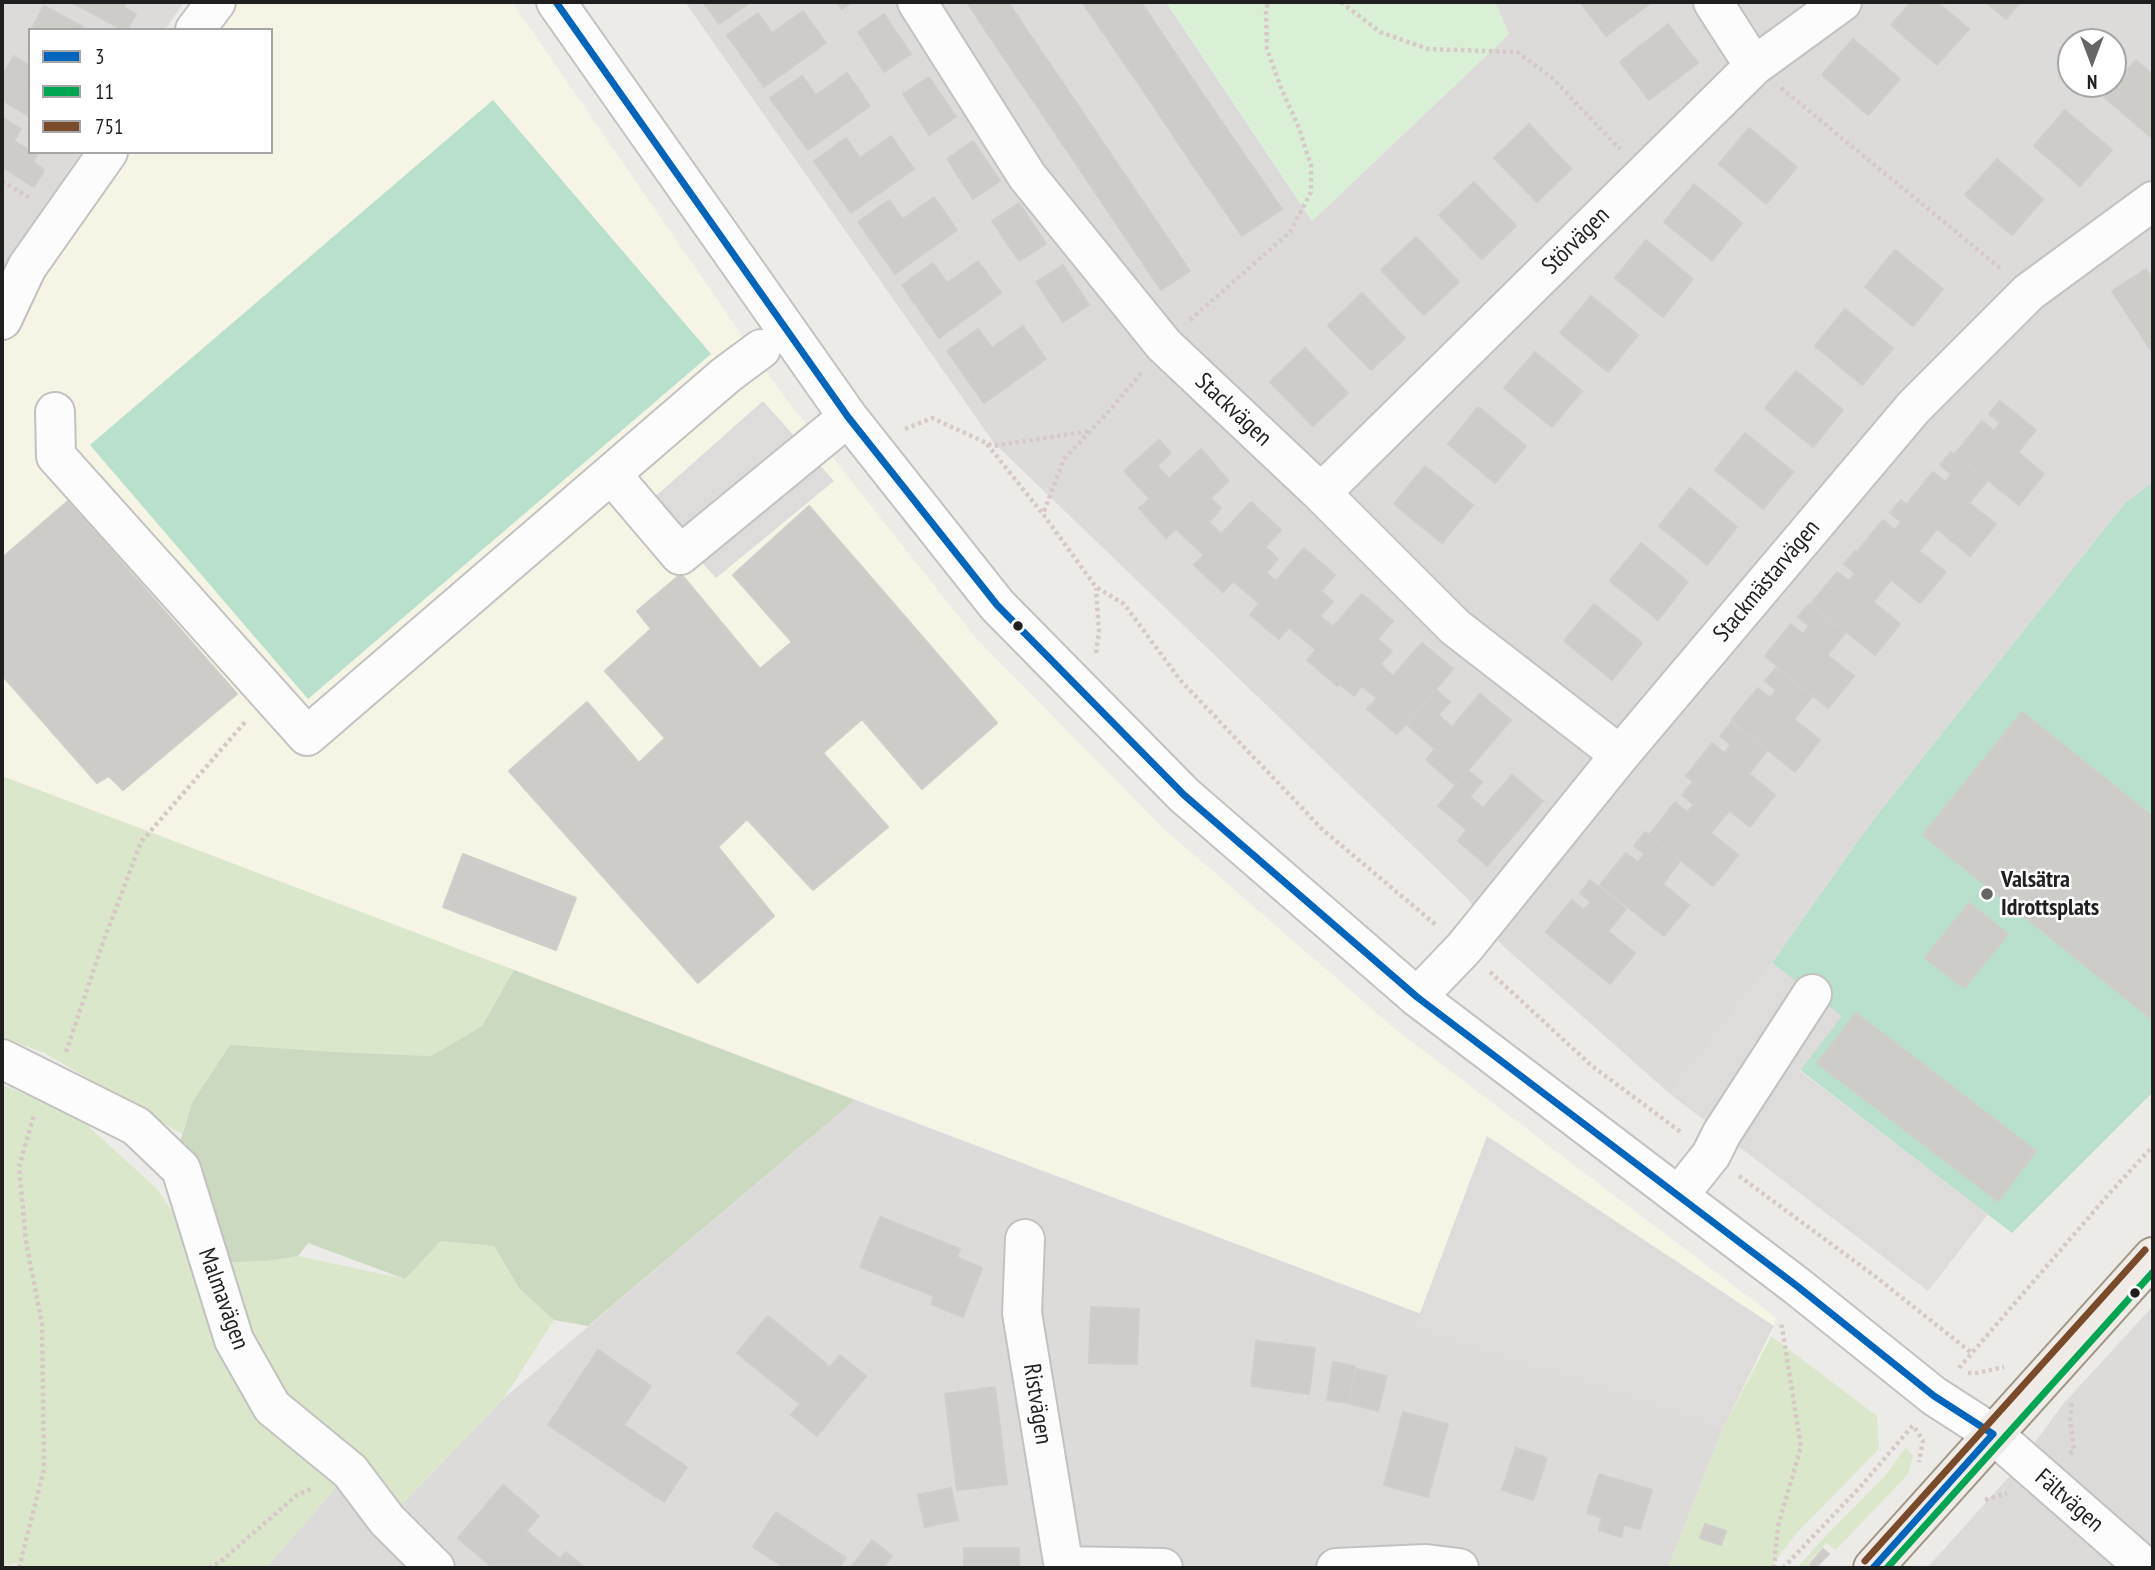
<!DOCTYPE html>
<html>
<head>
<meta charset="utf-8">
<style>
	body { margin:0 }
	#map { position:relative; width:2155px; height:1570px; overflow:hidden; background:#edebe8; font-family:"PT Sans Narrow",sans-serif }
	canvas { display:block }
	.frame { position:absolute; inset:0; border:4px solid #1f1f1f; pointer-events:none }
	.legend { position:absolute; left:28px; top:28px; width:245px; height:126px; box-sizing:border-box; background:#fff; border:2px solid #a5a5a5; margin:0; padding:9px 12px; list-style:none; font-size:21px; color:#1f1f1f }
	.legend li { display:flex; align-items:center; gap:14px; height:35px }
	.legend b { width:35px; border:2px solid #a5a5a5 }
	.north { position:absolute; left:2057px; top:28px; width:70px; height:70px; box-sizing:border-box; background:#fff; border:2px solid #a5a5a5; border-radius:50%; rotate:180deg; font-size:19px; font-weight:700; line-height:28px; text-align:center; color:#1f1f1f }
	.north::after { content:''; display:block; margin:auto; width:24px; height:32px; background:#676665; clip-path:polygon(50% 0,100% 100%,50% 72%,0 100%) }
</style>
</head>
<body>
<div id="map">
<canvas width="2155" height="1570"></canvas>
<div class="frame"></div>
<ul class="legend">
<li><b style="height:9px;background:#0065bd"></b>3</li>
<li><b style="height:9px;background:#00a651"></b>11</li>
<li><b style="height:9px;background:#7a4b2a"></b>751</li>
</ul>
<div class="north">N</div>
</div>
<script>
const context = document.querySelector('canvas').getContext('2d');
context.lineJoin = 'round';
function paint(path, color) { context.fillStyle = color; context.fill(path, 'evenodd'); }
const toPath = rows => new Path2D(rows.map(r => 'M' + r).join(''));
function strokePath(path, color, width, dash) { context.strokeStyle = color; context.lineWidth = width; context.lineCap = dash ? 'butt' : 'round'; context.setLineDash(dash || []); context.stroke(path); }
function write(font, color, halo, rows, align = 'center') {
  context.font = font + ' "PT Sans Narrow",sans-serif'; context.lineWidth = 5; context.setLineDash([]); context.textBaseline = 'middle'; context.strokeStyle = halo; context.fillStyle = color; for (const [text, x, y, turn = 0] of rows) {
    context.save(); context.translate(x, y); context.rotate((+turn || 0) * Math.PI / 180); context.textAlign = isNaN(turn) ? turn : align; if (halo) context.strokeText(text, 0, 0); context.fillText(text, 0, 0); context.restore();
  }
}
const residential = toPath([
	[2,2,184,2,165,30,30,30,30,152,82,152,13,255,2,280],
	[685,2,1166,2,1312,221,1509,34,1495,2,2153,2,2153,482,2125,503,1870,824,1772,963,1670,1094,1502,945,1468,899,994,443],
	[2071,42,2113,42,2113,84,2071,84],
	[855,1100,1723,1428,1668,1568,266,1568,350,1471,387,1520,504,1398],
	[2153,1306,2153,1568,1927,1568,2014,1471,2063,1404]
]);
const education = toPath([
	[216,2,512,2,783,395,975,637,1163,828,1395,1029,1776,1318,1771,1336,1723,1428,2,776,2,320,108,152,271,152,271,30,195,30]
]);
const grass = toPath([
	[2,776,514,970,482,1026,431,1056,334,1052,192,1103,182,1134,45,1053,2,1037],
	[2,1085,76,1115,156,1188,209,1263,267,1261,298,1256,405,1279,441,1241,494,1246,519,1288,554,1320,504,1398,387,1520,340,1483,266,1568,18,1568,18,1563,2,1566],
	[1771,1336,1877,1416,1879,1449,1795,1535,1770,1568,1668,1568,1723,1428],
	[1906,1447,1913,1456,1908,1474,1836,1550,1826,1543,1808,1563,1813,1568,1797,1568,1821,1541,1884,1477]
]);
const forest = toPath([
	[514,970,855,1100,588,1326,554,1320,519,1288,494,1246,441,1241,405,1279,308,1243,298,1256,267,1261,209,1263,174,1162,192,1103,230,1045,334,1052,431,1056,482,1026]
]);
const park = toPath([
	[1166,2,1495,2,1509,34,1312,221]
]);
const pitch = toPath([
	[493,100,711,354,308,699,90,445],
	[2153,482,2153,1092,2012,1233,1800,1070,1841,1016,1772,963,1870,824,2125,503]
]);
const parking = toPath([
	[763,401,834,481,716,578,648,503],
	[1772,963,1842,1016,1800,1071,1988,1214,1928,1291,1670,1094],
	[1487,1136,1774,1326,1723,1428,1414,1329]
]);
const building = toPath([
	[71,2,127,2,124,7,136,14,127,30,124,30,71,2],
	[703,2,751,2,719,24,703,2],
	[837,2,853,2,842,9,837,2],
	[967,2,1008,2,1012,8,983,27,967,2],
	[1082,2,1141,2,1149,14,1109,41,1082,2],
	[1580,2,1652,2,1606,36,1580,2],
	[1911,2,1937,2,1969,29,1937,65,1891,25,1911,2],
	[1986,2,2020,2,2006,19,1986,2],
	[44,6,83,27,81,30,31,30,44,6],
	[1012,8,1056,73,1028,93,983,27,1012,8],
	[803,11,826,43,764,87,727,35,758,13,772,33,803,11],
	[884,14,911,54,884,72,858,32,884,14],
	[1149,14,1192,78,1153,105,1109,41,1149,14],
	[1668,24,1698,63,1649,100,1620,62,1668,24],
	[1853,39,1900,79,1868,115,1822,75,1853,39],
	[14,56,30,66,30,117,2,100,2,76,14,56],
	[2136,60,2153,76,2153,134,2151,137,2104,97,2136,60],
	[847,73,870,106,808,150,770,98,802,76,816,95,847,73],
	[1056,73,1100,138,1072,158,1028,93,1056,73],
	[929,77,956,117,929,135,903,94,929,77],
	[1192,78,1237,144,1197,171,1153,105,1192,78],
	[2065,110,2112,150,2080,186,2034,146,2065,110],
	[2,117,21,129,14,141,37,155,33,162,44,170,34,187,2,167,2,117],
	[1529,124,1571,169,1537,202,1494,158,1529,124],
	[1749,128,1797,167,1766,204,1719,164,1749,128],
	[891,136,914,169,851,213,814,161,846,138,860,158,891,136],
	[1100,138,1146,206,1117,225,1072,158,1100,138],
	[973,141,1000,181,973,199,947,159,973,141],
	[1237,144,1282,209,1242,236,1197,171,1237,144],
	[1997,159,2043,199,2012,235,1965,195,1997,159],
	[1474,182,1516,226,1482,259,1439,215,1474,182],
	[1694,184,1742,223,1712,261,1664,222,1694,184],
	[934,197,957,230,895,274,858,222,889,200,903,219,934,197],
	[1019,203,1046,244,1019,261,992,221,1019,203],
	[1146,206,1190,271,1161,290,1117,225,1146,206],
	[1416,237,1459,282,1424,315,1381,270,1416,237],
	[1646,240,1693,279,1663,317,1615,278,1646,240],
	[1895,250,1943,289,1913,326,1865,287,1895,250],
	[978,261,1001,293,939,338,902,285,933,263,947,283,978,261],
	[1063,265,1089,305,1063,322,1036,282,1063,265],
	[2146,269,2153,280,2153,353,2112,291,2146,269],
	[1362,293,1405,338,1371,370,1328,326,1362,293],
	[1591,296,1638,335,1608,372,1560,333,1591,296],
	[1845,309,1893,348,1862,385,1815,346,1845,309],
	[1023,326,1046,359,984,403,947,351,978,329,992,348,1023,326],
	[1305,348,1348,393,1313,426,1270,382,1305,348],
	[1535,352,1582,391,1552,427,1504,388,1535,352],
	[1796,371,1843,410,1813,447,1765,408,1796,371],
	[2000,401,2036,430,2018,452,2044,474,2019,505,1955,454,1982,421,1994,431,2000,423,1989,414,2000,401],
	[1478,407,1526,446,1495,483,1448,444,1478,407],
	[1745,433,1793,472,1763,509,1715,470,1745,433],
	[1159,440,1171,453,1157,466,1169,479,1201,449,1229,481,1166,538,1139,508,1150,499,1124,471,1159,440],
	[1951,452,1987,481,1969,503,1996,524,1970,556,1907,504,1933,472,1945,482,1951,474,1940,465,1951,452],
	[1425,466,1473,505,1442,543,1394,504,1425,466],
	[1690,488,1737,527,1707,565,1659,526,1690,488],
	[1210,498,1221,508,1209,522,1221,534,1251,502,1281,530,1223,592,1194,565,1204,555,1176,529,1210,498],
	[1901,500,1937,529,1919,551,1946,572,1920,603,1857,552,1883,520,1895,530,1901,522,1890,513,1901,500],
	[68,501,237,694,123,790,109,776,97,783,2,675,2,558,68,501],
	[809,506,997,723,922,789,862,719,823,753,888,827,813,890,747,819,718,847,774,916,698,983,509,771,587,702,639,763,665,738,605,671,651,629,637,611,681,574,760,669,792,642,733,575,809,506],
	[1641,543,1688,582,1658,620,1610,581,1641,543],
	[1265,547,1278,559,1266,573,1276,581,1304,548,1335,575,1279,639,1250,615,1259,603,1233,581,1265,547],
	[1855,551,1891,580,1873,602,1900,624,1875,655,1811,604,1837,572,1849,581,1855,573,1844,564,1855,551],
	[1321,591,1333,602,1320,616,1333,627,1362,594,1393,621,1337,686,1307,660,1316,650,1290,628,1321,591],
	[1594,604,1642,643,1612,680,1564,641,1594,604],
	[1809,604,1845,633,1827,655,1854,676,1828,708,1765,656,1791,624,1803,634,1809,626,1798,617,1809,604],
	[1378,639,1392,651,1380,664,1393,676,1422,643,1453,669,1397,734,1367,709,1377,698,1362,686,1354,696,1339,684,1378,639],
	[1776,668,1812,697,1794,719,1820,740,1795,772,1731,720,1758,688,1770,698,1776,690,1765,681,1776,668],
	[1436,690,1450,702,1438,715,1452,727,1480,694,1511,720,1455,785,1426,760,1435,749,1407,725,1436,690],
	[2022,712,2153,817,2153,1020,1923,835,2022,712],
	[1731,723,1767,751,1749,774,1775,795,1750,827,1686,776,1712,743,1724,753,1731,745,1720,736,1731,723],
	[1468,771,1482,782,1470,797,1483,808,1512,775,1543,801,1487,866,1458,841,1467,830,1438,806,1468,771],
	[1693,782,1729,811,1711,833,1738,855,1713,886,1649,835,1675,802,1687,812,1694,805,1682,795,1693,782],
	[1645,832,1680,861,1663,884,1689,905,1664,936,1600,885,1626,853,1638,862,1645,854,1634,846,1645,832],
	[463,854,576,898,556,950,443,907,463,854],
	[1590,880,1626,909,1608,931,1635,953,1610,984,1546,932,1572,900,1584,910,1591,902,1580,893,1590,880],
	[1969,903,2008,934,1964,988,1925,958,1969,903],
	[1856,1013,2036,1151,1998,1201,1817,1063,1856,1013],
	[880,1217,960,1249,957,1257,982,1268,963,1317,931,1304,934,1296,860,1267,880,1217],
	[1091,1307,1139,1309,1137,1364,1089,1363,1091,1307],
	[768,1316,830,1367,800,1404,737,1353,768,1316],
	[1256,1341,1315,1348,1309,1394,1251,1386,1256,1341],
	[598,1350,651,1386,624,1425,687,1467,664,1502,548,1425,598,1350],
	[840,1355,866,1376,817,1436,791,1415,840,1355],
	[1333,1362,1355,1366,1348,1403,1327,1400,1333,1362],
	[1357,1369,1387,1376,1378,1411,1348,1403,1357,1369],
	[995,1387,1007,1484,957,1490,945,1394,995,1387],
	[1403,1412,1448,1424,1428,1497,1384,1485,1403,1412],
	[1516,1448,1547,1458,1533,1500,1502,1490,1516,1448],
	[1599,1474,1652,1490,1640,1529,1624,1525,1621,1537,1599,1530,1602,1518,1587,1513,1599,1474],
	[503,1485,539,1516,526,1531,560,1559,552,1568,493,1568,458,1538,503,1485],
	[951,1488,958,1520,925,1527,918,1495,951,1488],
	[776,1512,846,1558,839,1568,785,1568,753,1547,776,1512],
	[1705,1524,1726,1531,1721,1545,1700,1538,1705,1524],
	[872,1540,892,1556,883,1568,850,1568,872,1540],
	[964,1548,1019,1548,1019,1568,964,1568,964,1548],
	[1823,1549,1829,1554,1815,1568,1810,1564,1823,1549],
	[566,1552,585,1568,552,1568,566,1552]
]);
const path = toPath([
	[1341,2,1380,32,1428,49,1517,52,1551,77,1620,149],
	[1781,88,2001,269],
	[2,181,31,199],
	[1190,320,1290,232,1311,192,1311,166,1299,128,1281,88,1267,49,1266,11,1268,2],
	[1141,373,1110,410,1064,459,1043,514,1096,587,1124,604,1181,681,1324,831,1436,925],
	[905,429,932,418,993,446,1090,431],
	[987,444,1042,513],
	[1096,653,1099,632,1096,588],
	[1490,972,1592,1066,1682,1133],
	[66,1052,101,948,141,842,246,721],
	[1739,1176,1876,1277,1973,1354],
	[1959,1368,2108,1195,2153,1146],
	[1968,1373,1977,1373,2004,1367],
	[1915,1428,1923,1441,1919,1462],
	[2070,1454,2074,1449,2070,1421,2072,1402],
	[1985,1500,2007,1493],
	[19,1568,44,1469,42,1324,26,1242,19,1167,34,1115],
	[209,1568,220,1562,297,1495,313,1488],
	[1774,1568,1778,1526,1801,1447,1781,1321],
	[1783,1568,1862,1485,1914,1424]
]);
const minor = toPath([
	[556,2,848,417,997,605,1184,795,1417,997,1797,1286,1934,1396,1993,1434,2146,1568],
	[917,2,1027,176,1164,345,1321,493,1455,627,1620,755],
	[1713,2,1754,66],
	[195,30,216,2],
	[2,320,27,267,108,152],
	[55,412,56,456,307,736,726,375,761,349],
	[611,474,680,555,848,417],
	[1321,493,1754,66,1842,2],
	[1417,997,1464,948,1620,755,1913,408,2029,292,2153,201],
	[2,1059,136,1126,181,1169,234,1340,272,1407,350,1471,387,1520,435,1568],
	[1679,1195,1711,1155,1722,1133,1812,994],
	[1025,1239,1022,1313,1064,1568],
	[1064,1566,1163,1568],
	[1336,1568,1426,1564,1459,1568]
]);
const major = toPath([
	[1873,1568,2153,1257]
]);
const bus1 = toPath([
	[556,2,848,417,997,605,1184,795,1417,997,1797,1286,1934,1396,1993,1434],
	[1873,1568,1993,1434]
]);
const bus2 = toPath([
	[1887,1568,2153,1272]
]);
const bus3 = toPath([
	[1865,1561,2145,1250]
]);
const markers = [
	[1018,626,6,"#1f1f1f"],
	[1987,894,7,"#676665"],
	[2135,1293,6,"#1f1f1f"]
];
const streetNames = [
	["Störvägen",1576,241,-45],
	["Stackvägen",1233,410,43],
	["Stackmästarvägen",1767,581,-50],
	["Malmavägen",223,1299,70],
	["Ristvägen",1037,1404,81],
	["Fältvägen",2069,1501,41]
];
const poiNames = [
	["Valsätra",2001,880],
	["Idrottsplats",2001,908]
];
paint(residential, '#dcdbd9');
paint(education, '#f5f4e5');
paint(grass, '#dbe7ca');
paint(forest, '#cad9c0');
paint(park, '#d9f0d7');
paint(pitch, '#b8e0cc');
paint(parking, '#dddcdb');
paint(building, '#ceccc9');
strokePath(building, '#d0cdca', 2);
strokePath(minor, '#c3c2c0', 42);
strokePath(major, '#a19787', 42);
strokePath(path, '#d6c9c7', 4.5, [3.5, 3.5]);
strokePath(minor, '#fcfcfc', 38);
strokePath(major, '#f0ebe6', 38);
strokePath(bus1, '#0065bd', 7);
strokePath(bus2, '#00a651', 7);
strokePath(bus3, '#7a4b2a', 7);
for (const [x, y, r, color] of markers) { const dot = new Path2D(); dot.arc(x, y, r, 0, 2 * Math.PI); context.fillStyle = color; context.fill(dot); strokePath(dot, '#fff', 2.5); }
write('24px', '#1f1f1f', '#fff', streetNames);
write('bold 24px', '#1f1f1f', '#fff', poiNames, 'left');
</script>
</body>
</html>
